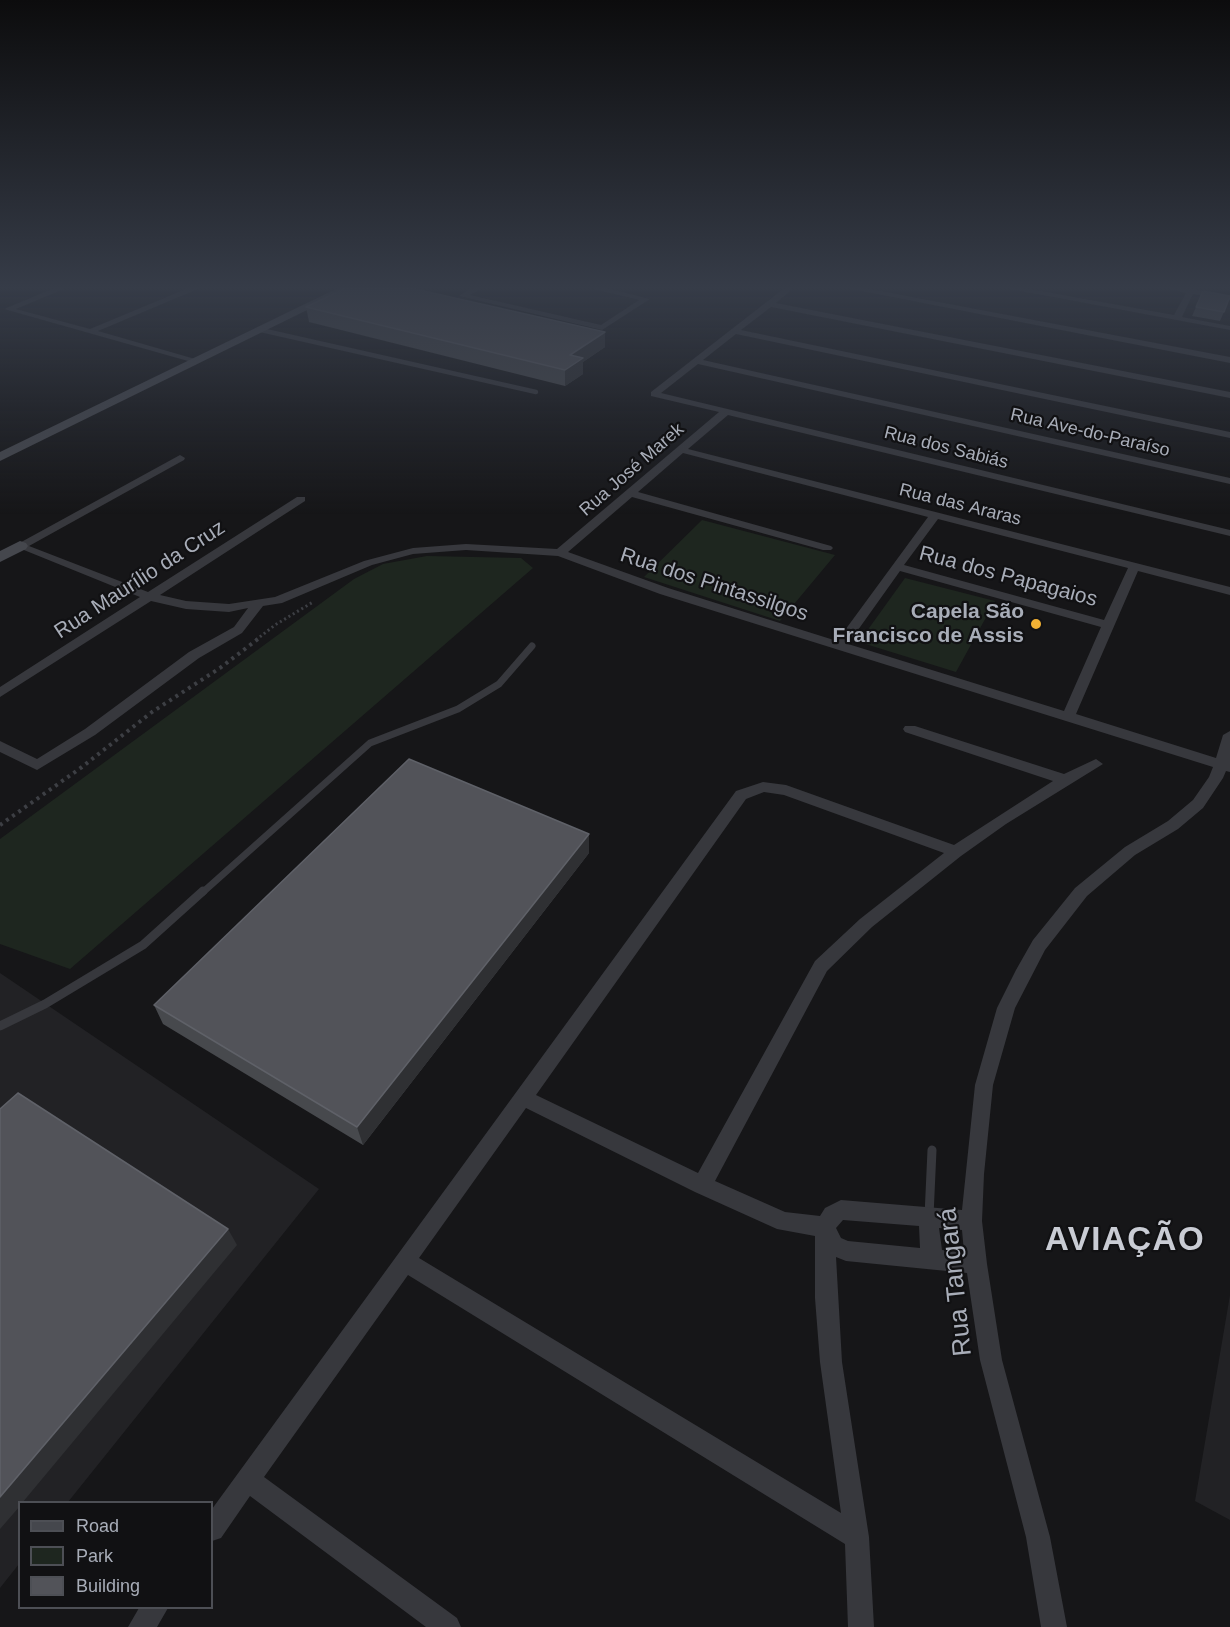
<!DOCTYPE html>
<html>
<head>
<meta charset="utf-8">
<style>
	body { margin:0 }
	#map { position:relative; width:1230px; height:1627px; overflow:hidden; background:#161618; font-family:Arial,sans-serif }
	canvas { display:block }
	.legend { position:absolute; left:18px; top:1501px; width:195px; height:108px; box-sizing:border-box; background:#111113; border:2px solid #4d4f55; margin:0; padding:8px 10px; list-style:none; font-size:18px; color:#a8adb8 }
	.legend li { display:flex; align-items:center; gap:12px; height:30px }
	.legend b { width:30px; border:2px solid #4d4f55 }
</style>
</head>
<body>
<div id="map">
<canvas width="1230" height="1627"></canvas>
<ul class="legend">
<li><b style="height:8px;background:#45474d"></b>Road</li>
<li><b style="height:16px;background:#1e261f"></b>Park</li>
<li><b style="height:16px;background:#525359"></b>Building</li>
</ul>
</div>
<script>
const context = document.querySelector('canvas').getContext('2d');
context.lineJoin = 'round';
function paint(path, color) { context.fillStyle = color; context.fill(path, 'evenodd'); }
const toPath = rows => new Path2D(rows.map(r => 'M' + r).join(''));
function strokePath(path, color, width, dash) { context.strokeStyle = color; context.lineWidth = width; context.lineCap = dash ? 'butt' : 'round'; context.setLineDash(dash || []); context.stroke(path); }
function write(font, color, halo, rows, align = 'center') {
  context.font = font + ' Arial,sans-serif'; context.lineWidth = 4.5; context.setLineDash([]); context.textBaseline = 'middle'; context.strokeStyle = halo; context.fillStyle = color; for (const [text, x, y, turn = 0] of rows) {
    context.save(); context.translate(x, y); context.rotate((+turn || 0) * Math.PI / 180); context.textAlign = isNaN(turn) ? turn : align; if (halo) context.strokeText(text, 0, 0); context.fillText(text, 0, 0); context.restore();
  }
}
const built = toPath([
	[0,973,319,1189,68,1502,20,1502,19,1564,0,1588],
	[1230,1295,1230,1520,1195,1501]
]);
const green = toPath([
	[702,520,835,555,780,621,644,577],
	[427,556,521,558,533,568,70,969,0,944,0,839,354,579,383,564],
	[905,578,995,601,956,672,859,642]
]);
const pathFar1 = toPath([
	[256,640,275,625,313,602]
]);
const path = toPath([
	[0,825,82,767,152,712,220,668,258,639]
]);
const laneFar3 = toPath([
	[261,330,536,392]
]);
const laneFar2 = toPath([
	[202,893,370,743,458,709,499,684,532,646]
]);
const laneFar1 = toPath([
	[0,1026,45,1004,143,945,203,891],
	[929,1216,932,1150]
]);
const lane = toPath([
	[929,1217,929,1214]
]);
const street = toPath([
	[59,286,71,286,16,309,90,329,193,286,205,286,98,331,202,361,195,363,4,309,59,286],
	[475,286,486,286,470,295,601,325,639,300,582,286,598,286,650,299,602,330,459,296,475,286],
	[787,286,796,286,776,303,1230,392,1230,398,771,307,741,330,1230,432,1230,438,736,334,703,360,1230,478,1230,484,698,364,661,393,1230,530,1230,536,728,415,688,449,1230,587,1230,595,1138,571,1076,714,1216,758,1223,735,1230,731,1230,772,1226,771,1223,778,1203,808,1178,829,1135,855,1087,896,1045,950,1015,1008,993,1085,984,1174,982,1221,987,1264,1002,1360,1050,1537,1067,1627,1041,1627,1026,1537,980,1360,967,1273,846,1261,836,1257,842,1362,869,1537,874,1627,848,1627,845,1544,408,1275,264,1477,457,1618,461,1627,426,1627,250,1496,221,1538,212,1541,212,1509,736,791,763,782,786,785,954,845,1053,781,905,732,903,729,905,726,915,726,1064,774,1096,759,1103,764,1006,824,961,856,872,927,827,971,715,1181,785,1212,820,1216,825,1208,841,1200,962,1210,975,1085,997,1008,1016,970,1033,940,1075,888,1125,847,1168,821,1193,800,1209,777,1213,767,660,594,558,556,466,550,413,554,372,565,282,603,263,606,242,633,199,658,95,735,37,770,0,752,0,741,37,759,85,729,189,652,234,627,248,608,229,612,186,609,151,601,0,697,0,687,140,597,14,546,180,455,185,458,184,460,29,546,148,592,297,497,305,497,305,501,160,595,186,601,229,604,275,597,364,561,413,548,466,544,557,549,719,412,651,396,651,392,787,286],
	[683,453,928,517,837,641,668,588,568,552,632,497,823,550,831,550,833,548,831,546,638,492,683,453],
	[938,519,1128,568,1104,620,904,565,938,519],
	[900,571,1101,627,1064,711,848,644,900,571],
	[764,792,784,795,944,853,860,919,815,961,698,1173,536,1095,746,799,764,792],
	[526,1108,695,1192,777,1229,815,1236,815,1298,820,1362,841,1513,419,1258,526,1108],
	[843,1220,919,1226,920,1248,848,1241,841,1238,836,1228,843,1220],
	[939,1228,962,1230,964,1252,942,1250,939,1228],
	[836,286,854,286,1230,357,1230,363,836,286],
	[994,286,1013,286,1174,315,1186,293,1157,286,1176,286,1230,296,1230,300,1193,294,1182,317,1230,326,1230,330,994,286],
	[139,1608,168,1608,157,1627,128,1627,139,1608]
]);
const secondary = toPath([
	[342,286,356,286,0,461,0,452,342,286],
	[20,541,26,543,28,546,26,549,0,562,0,551,20,541]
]);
const wall = toPath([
	[1230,298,1220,321,1192,316,1196,307],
	[306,307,605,347,583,362,583,374,565,386,309,322],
	[589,853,363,1145,163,1024,154,1005]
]);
const shadedWall = toPath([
	[605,332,605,347,583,362,583,374,565,386,565,370,570,355],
	[589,834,589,853,363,1145,357,1127],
	[228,1229,237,1245,22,1503,20,1503,20,1506,0,1529,0,1497]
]);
const building = toPath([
	[350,286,402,286,605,332,570,355,583,358,565,370,306,307,350,286],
	[1203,291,1230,296,1224,312,1196,307,1203,291],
	[409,759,589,834,357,1127,154,1005,409,759],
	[18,1093,228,1229,0,1497,0,1109,18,1093]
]);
const markers = [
	[1036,624,6,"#f2b134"]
];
const farStreetnames = [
	["Rua Ave-do-Paraíso",1090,433,13],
	["Rua dos Sabiás",946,448,14],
	["Rua José Marek",632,470,-41],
	["Rua das Araras",960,505,14]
];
const streetNames = [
	["Rua dos Papagaios",1008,577,15],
	["Rua Maurílio da Cruz",140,580,-33],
	["Rua dos Pintassilgos",714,585,18]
];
const poiNames = [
	["Capela São",1024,612],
	["Francisco de Assis",1024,636]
];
const nearStreetnames = [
	["Rua Tangará",956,1282,-96]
];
const nearDistrictnames = [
	["AVIAÇÃO",1125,1241]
];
paint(built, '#222225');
paint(green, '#1e261f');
strokePath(pathFar1, '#3d3f44', 3, [2, 3]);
strokePath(path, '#3d3f44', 4, [3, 4.5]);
strokePath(laneFar3, '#37383d', 4.5);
strokePath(laneFar2, '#37383d', 7);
strokePath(laneFar1, '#37383d', 9);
strokePath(lane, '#37383d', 11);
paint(street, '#37383d');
paint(secondary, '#45474d');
paint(wall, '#47494d');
paint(shadedWall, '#2f3033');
paint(building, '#525359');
strokePath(building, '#5f6168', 1.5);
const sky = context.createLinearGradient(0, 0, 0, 514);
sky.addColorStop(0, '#0c0c0d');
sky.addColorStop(0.56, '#363c48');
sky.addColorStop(1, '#363c4800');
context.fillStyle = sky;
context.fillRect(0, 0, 1230, 514);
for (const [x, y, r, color] of markers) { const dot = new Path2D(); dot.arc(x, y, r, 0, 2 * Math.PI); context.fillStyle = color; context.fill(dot); strokePath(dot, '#111113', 2); }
write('18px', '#a8adb8', '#111113', farStreetnames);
write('21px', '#a8adb8', '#111113', streetNames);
write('bold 21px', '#a8adb8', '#111113', poiNames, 'right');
write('26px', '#a8adb8', '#111113', nearStreetnames);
context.letterSpacing = '1.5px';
write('bold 33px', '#c9ccd4', '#111113', nearDistrictnames);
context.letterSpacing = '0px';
</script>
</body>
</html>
